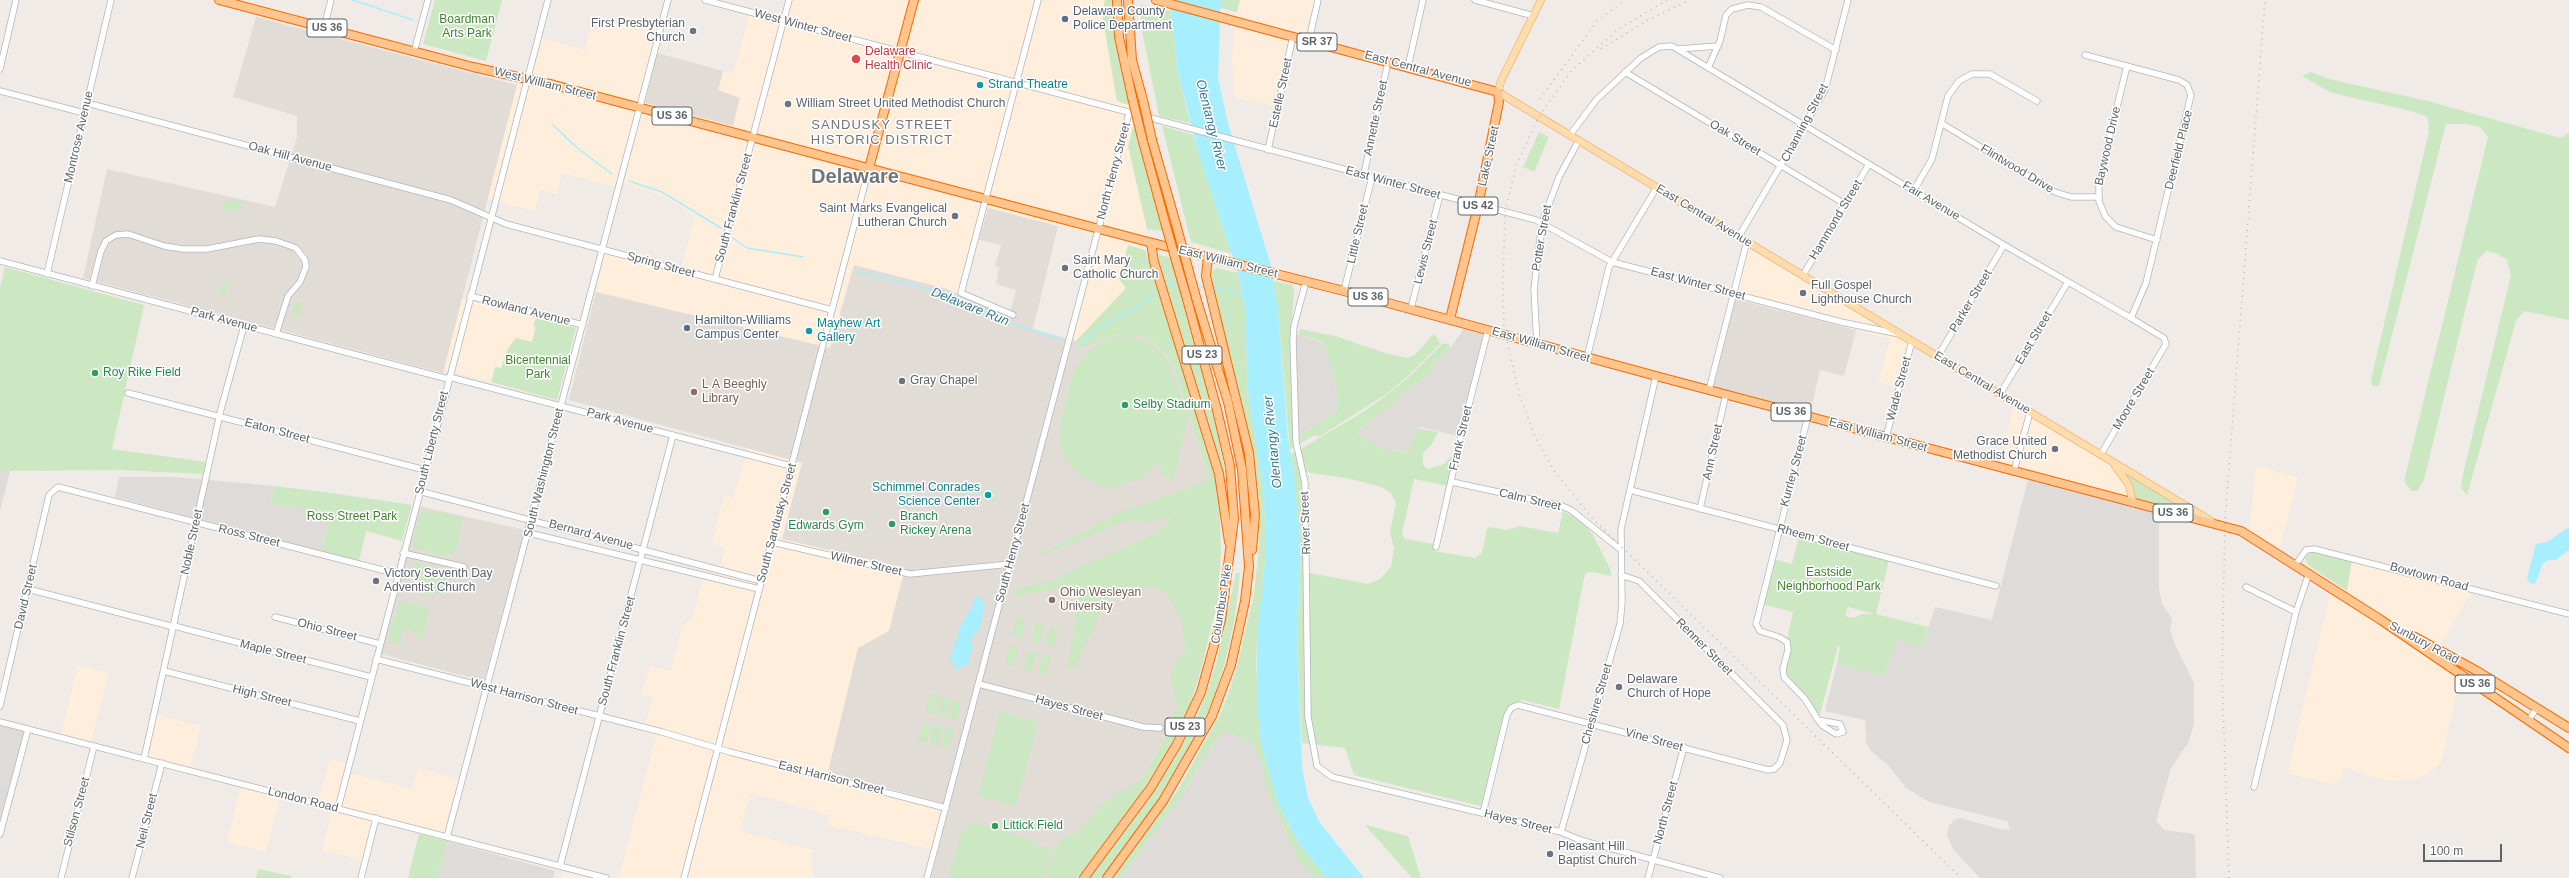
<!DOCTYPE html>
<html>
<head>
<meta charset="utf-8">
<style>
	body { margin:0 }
	#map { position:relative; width:2569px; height:878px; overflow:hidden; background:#f0ebe6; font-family:Helvetica,sans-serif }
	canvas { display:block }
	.scale { position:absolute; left:2423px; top:844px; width:79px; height:18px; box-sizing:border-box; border:2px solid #5d6467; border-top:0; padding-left:5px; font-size:12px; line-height:14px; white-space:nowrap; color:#5d6467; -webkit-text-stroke:3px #fff; paint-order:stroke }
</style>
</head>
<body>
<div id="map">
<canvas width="2569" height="878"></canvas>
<div class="scale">100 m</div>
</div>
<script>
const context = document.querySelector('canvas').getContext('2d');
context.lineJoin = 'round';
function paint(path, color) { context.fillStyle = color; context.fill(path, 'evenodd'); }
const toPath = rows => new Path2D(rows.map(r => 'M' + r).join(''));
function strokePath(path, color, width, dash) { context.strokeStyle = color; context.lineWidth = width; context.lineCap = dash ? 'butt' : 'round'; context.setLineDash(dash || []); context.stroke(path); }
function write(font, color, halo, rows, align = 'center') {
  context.font = font + ' Helvetica,sans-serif'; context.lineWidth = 3; context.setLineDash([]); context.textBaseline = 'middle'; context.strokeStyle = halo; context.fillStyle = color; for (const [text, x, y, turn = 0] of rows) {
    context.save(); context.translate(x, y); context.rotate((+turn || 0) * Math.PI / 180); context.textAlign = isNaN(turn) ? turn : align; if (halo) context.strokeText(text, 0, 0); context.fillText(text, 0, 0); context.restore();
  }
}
const commercial = toPath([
	[788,0,1111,0,1105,0,1134,122,1128,146,1147,229,1145,250,1129,246,1126,288,1076,341,1066,338,1093,235,988,208,963,297,947,289,830,349,596,292,606,248,681,267,695,216,663,196,626,183,616,187,562,173,557,194,540,190,535,211,487,199,517,85,531,74,540,38,585,50,590,31,598,33,602,20,623,25,626,15,664,27,645,103,718,90,723,71,733,74,749,15,782,24],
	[1240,0,1315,0,1306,34,1291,31,1274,106,1237,98,1234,94,1232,61,1236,17],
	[1749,248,1909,342,1897,387,1878,382,1890,339,1735,299],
	[461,298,536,318,532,342,516,338,501,368,495,367,491,382,444,370],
	[2014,407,2106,461,2118,472,2132,497,1999,463],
	[748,448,802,463,782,539,905,568,889,631,858,649,828,772,949,805,938,851,827,825,830,815,750,793,740,831,812,850,812,870,815,878,619,878,656,736,643,732,653,697,641,694,650,666,671,671,682,627,692,618,704,578,716,581,725,548,712,544,724,495,733,498],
	[2256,466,2298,477,2280,548,2250,530],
	[2352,560,2472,591,2439,647,2464,660,2441,762,2431,772,2417,779,2393,781,2373,778,2350,768,2344,769,2340,781,2335,784,2287,774,2333,582,2347,590],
	[78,665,109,673,89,748,59,740],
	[152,714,201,726,188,775,140,762],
	[330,759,353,765,351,773,412,789,418,768,459,779,443,840,375,822,365,861,322,850,332,811,317,807],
	[241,787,280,797,266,852,227,842],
	[563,872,587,878,562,878]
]);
const industrial = toPath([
	[1464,328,1484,333,1458,436,1420,427,1417,428,1410,451,1390,452,1362,438,1358,434,1359,430,1431,372,1438,358,1450,349],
	[1295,334,1321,342,1325,346,1333,372,1338,402,1336,412,1297,437],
	[0,471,10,471,0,511],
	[2030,472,2163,505,2159,526,2159,589,2162,603,2172,620,2170,630,2175,645,2194,683,2194,724,2188,743,2171,768,2156,821,2164,830,2195,834,2196,878,1980,878,1953,849,1947,835,1949,826,1954,820,1960,818,2004,830,2010,829,2007,821,1929,802,1905,787,1889,766,1870,750,1866,742,1865,720,1825,711,1837,663,1883,677,1897,638,1922,647,1935,607,1992,620],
	[119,477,176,477,274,486,271,504,332,512,321,551,115,497],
	[0,725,25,731,0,823],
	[1222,731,1249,740,1259,755,1266,788,1297,857,1313,878,1121,878,1184,792],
	[447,841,555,871,553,878,438,878]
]);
const education = toPath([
	[256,17,517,85,443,373,83,278,107,169,275,207,297,137,297,116,233,97],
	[657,53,723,71,718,90,740,98,733,126,645,103],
	[988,208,1058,226,1033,329,1076,341,1081,349,1115,335,1141,336,1158,347,1172,363,1210,480,1199,648,1168,732,1142,779,1066,878,931,878,949,805,828,772,858,648,889,631,905,568,782,539,802,463,569,400,596,292,830,348,854,265,947,289,1009,316,1016,290,996,284,999,267,995,266,1001,245,979,240],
	[1735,299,1856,330,1844,376,1820,370,1810,413,1713,388],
	[419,506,525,530,484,681,381,654]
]);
const green = toPath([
	[435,0,502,0,486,61,423,44],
	[1105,0,1113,0,1115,36,1132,106,1117,101,1102,14],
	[1221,0,1240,0,1237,12,1221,8],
	[1140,5,1171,11,1178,72,1190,123,1159,116,1142,31],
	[2311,72,2329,79,2428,101,2560,138,2569,133,2569,320,2524,311,2516,321,2467,495,2461,488,2463,474,2511,275,2507,260,2496,253,2486,251,2477,261,2424,480,2417,491,2411,491,2404,481,2488,137,2480,127,2467,124,2446,124,2379,386,2373,386,2371,380,2429,131,2428,119,2426,116,2403,109,2332,93,2302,76],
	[1134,124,1164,231,1147,229,1128,146],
	[1162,126,1193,135,1232,254,1191,242],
	[1539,132,1549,137,1534,172,1523,167],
	[241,201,242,210,225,211,224,202],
	[1128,245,1145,250,1214,469,1219,490,1221,550,1218,600,1199,677,1187,712,1169,748,1138,797,1078,878,1047,878,1059,841,1080,830,1102,804,1142,779,1168,732,1177,706,1170,674,1186,648,1180,616,1165,593,1154,587,1113,587,1074,669,1067,667,1076,616,1073,587,1013,596,1013,590,1045,583,1152,535,1173,517,1149,521,1128,520,1049,553,1036,556,1121,512,1210,480,1172,363,1158,347,1141,336,1125,336,1148,342,1166,358,1188,415,1174,478,1163,476,1158,460,1145,475,1137,481,1125,481,1123,486,1100,486,1076,473,1077,470,1071,468,1060,447,1059,430,1074,370,1087,352,1102,342,1123,335,1115,335,1081,349,1076,341,1126,288,1119,279],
	[1159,255,1172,258,1215,419,1224,466,1227,496,1205,412,1161,274,1158,263],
	[5,267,144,305,112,449,206,462,203,474,119,470,0,471,0,288],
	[1216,268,1238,273,1245,309,1248,392,1264,494,1266,554,1257,635,1256,666,1261,743,1277,801,1299,844,1326,878,1313,878,1297,857,1266,788,1259,755,1249,740,1222,731,1184,792,1121,878,1113,878,1178,790,1222,711,1235,675,1254,595,1259,545,1253,457,1244,414,1228,358,1211,273],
	[222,281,228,283,224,296,218,294],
	[1273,281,1292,285,1294,289,1290,342,1295,446,1290,449,1278,312],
	[295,301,303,303,299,317,292,315],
	[536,318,576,328,557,400,491,382,495,367,501,368,508,348,516,338,532,342,536,327,533,326],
	[1300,329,1335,336,1385,353,1407,358,1415,355,1433,334,1437,337,1440,344,1408,376,1388,393,1319,437,1315,435,1298,445,1297,437,1336,412,1338,402,1333,372,1325,346,1321,341,1298,335],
	[1443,343,1450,345,1450,349,1438,358,1431,372,1359,430,1358,434,1362,438,1390,452,1410,451,1417,428,1438,432,1432,444,1423,453,1423,465,1428,469,1444,464,1450,457,1454,457,1448,486,1414,479,1402,534,1405,539,1433,544,1434,551,1475,558,1482,553,1487,529,1490,527,1507,530,1520,526,1558,533,1563,511,1583,522,1593,535,1611,571,1611,576,1592,572,1586,573,1584,578,1559,709,1522,700,1507,709,1481,806,1354,775,1345,748,1302,743,1297,640,1301,549,1291,454,1297,451,1301,469,1305,572,1368,584,1380,579,1391,567,1394,548,1390,532,1396,503,1391,493,1381,487,1351,479,1306,472,1299,450,1363,412,1388,394,1409,377],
	[2118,466,2184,508,2183,511,2135,498],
	[274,486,324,492,412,505,402,541,366,531,359,561,321,551,332,512,271,504],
	[422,509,463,517,456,551,451,555,445,557,412,547],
	[1799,537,1889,560,1876,614,1928,627,1922,647,1897,639,1883,677,1837,663,1840,647,1838,646,1819,718,1786,677,1785,666,1790,649,1787,639,1793,612,1761,604,1773,559,1792,564],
	[1848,607,1874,614,1862,614,1853,618,1845,616],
	[2312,551,2352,560,2347,591,2308,565,2305,557],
	[416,562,447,571,442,595,430,592,428,597,422,596,426,583,420,581,421,578,412,576],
	[1236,573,1240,573,1235,617,1225,663,1212,702,1194,744,1153,809,1102,878,1090,878,1173,762,1198,715,1215,668],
	[399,601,430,608,422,637,416,637,416,633,411,630,401,630,401,644,388,641],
	[1017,618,1025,620,1021,638,1012,636],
	[1036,623,1044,625,1040,643,1031,641],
	[1050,627,1058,629,1053,647,1045,645],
	[1010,646,1018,648,1014,666,1005,664],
	[1028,651,1037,653,1032,671,1024,669],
	[1042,655,1051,657,1046,675,1038,673],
	[930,694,939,696,934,714,925,712],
	[941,697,950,699,945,717,937,715],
	[953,700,961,702,957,720,948,718],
	[1000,712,1038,722,1016,806,978,796],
	[923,722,932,724,927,742,918,740],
	[934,725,943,727,938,745,930,743],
	[946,728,954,730,949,748,941,746],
	[972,823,1031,839,1035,845,1053,848,1050,857,1052,859,1044,878,948,878,962,829],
	[1365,825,1408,836,1421,878,1412,878],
	[419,834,447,841,438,878,408,878],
	[258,869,291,876,291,878,256,878]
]);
const water = toPath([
	[1173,0,1221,0,1218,78,1228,123,1271,266,1278,312,1288,437,1294,474,1301,549,1297,640,1302,767,1308,798,1320,823,1364,878,1326,878,1299,844,1277,801,1261,743,1257,702,1257,635,1266,554,1264,494,1248,392,1245,309,1238,273,1198,152,1178,72,1171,11],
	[2569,527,2569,550,2556,560,2549,560,2543,563,2535,584,2530,583,2527,578,2536,544,2547,542],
	[980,597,985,606,979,630,970,640,973,647,967,667,962,665,960,669,955,669,955,664,950,660,960,627,972,607,974,598]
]);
const stream = toPath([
	[353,0,413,20],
	[553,125,576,147,612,174],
	[629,181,662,192,721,228],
	[733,238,747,248,803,257],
	[856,271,945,293,1008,322,1060,339],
	[1197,286,1205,287],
	[1165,287,1171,284,1181,285],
	[1212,287,1244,295],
	[1079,345,1102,326,1138,306,1160,290]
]);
const minor = toPath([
	[705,0,1536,220,1612,262,1841,322,1899,334],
	[1475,0,1534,16],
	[324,28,331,0],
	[1309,40,1318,0],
	[1678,49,1718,46],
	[414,52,428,0],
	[2085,55,2179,80,2187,85,2191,95,2146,283,2131,318],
	[2127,66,2099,180,2099,201,2105,216,2116,227,2157,240],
	[1408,67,1423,0],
	[1708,68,1720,41,1726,15,1732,9,1748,5,1761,7,1836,50],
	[0,69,16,0],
	[1625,72,1845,204],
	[0,91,84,113],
	[87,103,451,200,506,224,832,310],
	[1941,123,2055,192,2071,197,2098,197],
	[1570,135,1597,99,1641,58,1659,47,1672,46,2004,245,2131,318,2164,338,2166,344,2101,454],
	[1268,150,1293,36],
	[1364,174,1388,62],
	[1914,190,1932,159,1948,96,1959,81,1972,74,1990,74,2037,101],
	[1739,236,1825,90,1848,0],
	[0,261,448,379],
	[47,274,111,0],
	[1803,275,1869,164],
	[715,279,789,0],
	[1306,281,1294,326,1293,340,1296,442,1305,483,1308,717,1317,766,1332,777,1561,832,1580,840,1720,878],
	[92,286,101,251,106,241,116,235,128,234,164,246,183,249,207,249,259,239,276,241,296,248,305,260,306,267,300,282,288,296,276,334],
	[1344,291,1372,177],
	[470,296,583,325],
	[1411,308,1440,195],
	[1013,315,961,293,1038,0],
	[1537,344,1534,289,1542,223,1559,177,1579,140],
	[1938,356,2004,245],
	[1587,358,1609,267,1657,187],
	[449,377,791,466],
	[1709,390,1747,241],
	[128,393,425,470],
	[2000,394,2068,282],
	[1808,416,1756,624,1760,631,1779,637,1787,642,1788,650,1783,669,1784,677,1805,699,1818,720,1823,726,1836,734,1843,732,1840,724,1818,720],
	[1886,437,1912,341],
	[2014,471,2030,412],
	[1452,482,1562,506,1571,510,1620,549],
	[1630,490,1996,586],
	[419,491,761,581],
	[1700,509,1726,394],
	[529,533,759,589],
	[772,542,910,574,1010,564],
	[1436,547,1463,428,1488,330],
	[403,553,464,567],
	[2296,564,2306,550,2314,549,2569,614],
	[2246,587,2296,612],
	[28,589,174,627],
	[275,617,380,644],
	[174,626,371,677],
	[376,659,662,732,730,752,946,808],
	[164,671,360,721],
	[979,684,1143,727,1160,728],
	[0,706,49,495,58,487,398,574],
	[2528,721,2537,708],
	[0,722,606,878],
	[144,759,221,409,244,326],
	[2254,787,2296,612,2309,573],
	[338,808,548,0],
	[1483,813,1507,715,1511,708,1518,705,1768,770,1774,769,1780,763,1787,740,1783,725,1639,581,1621,575],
	[1561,832,1620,624,1622,602,1621,529,1656,376],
	[0,834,28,729],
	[447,837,668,0],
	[560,866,673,435],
	[61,878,94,746],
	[132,878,162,763],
	[361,878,376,818],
	[684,878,869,168],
	[927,878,1129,113],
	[1648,878,1684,747]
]);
const major = toPath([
	[1541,0,1501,81,1498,92,2211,521],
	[2115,466,2129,485,2133,503]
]);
const highway = toPath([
	[219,0,473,67,554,85,1141,240,1344,291,1656,376,2241,531,2381,620,2569,748],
	[1117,0,1119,37,1132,97],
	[1128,0,1132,60,1143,100],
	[1156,0,1498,92,1499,102,1478,206,1450,319],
	[1142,138,1166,226],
	[1152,140,1176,224],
	[869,168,914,0],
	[1151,243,1154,262,1219,474,1229,542],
	[1208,257,1206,276,1249,453,1255,515,1252,550],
	[2411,635,2477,671,2569,728],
	[1084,878,1150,789,1177,744,1201,692,1221,620,1234,519,1230,466,1217,410,1187,299],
	[1107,878,1163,801,1212,716,1231,665,1245,601,1249,567,1242,469,1228,402,1197,301]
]);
const rail = toPath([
	[1667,0,1619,29,1572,70,1539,116,1516,166,1505,212,1503,283,1504,328,1519,393,1535,437,1555,472,1591,517,1961,878],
	[1601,49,1648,20,1690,0],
	[1540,99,1597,21,1625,0],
	[2229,878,2222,676,2225,519,2265,0]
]);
const highwayBridge = toPath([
	[1132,97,1142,138],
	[1143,100,1152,140],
	[1176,224,1197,301],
	[1166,226,1187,299]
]);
const markers = [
	[1065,19,4,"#5c6f8a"],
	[693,31,4,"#6b7280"],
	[856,59,5,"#e0444e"],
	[980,85,4,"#0f9aa8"],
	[788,104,4,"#6b7280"],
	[955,216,4,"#6b7280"],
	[1065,268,4,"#6b7280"],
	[1803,293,4,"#6b7280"],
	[687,328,4,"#5c6f8a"],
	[809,331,4,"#0f9aa8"],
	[95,373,4,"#2e9e5b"],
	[902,381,4,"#6b7280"],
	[694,392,4,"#8d6e63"],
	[1125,405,4,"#2e9e5b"],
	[2055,449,4,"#6b7280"],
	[988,495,4,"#0f9aa8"],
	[826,512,4,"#2e9e5b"],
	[892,524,4,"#2e9e5b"],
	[376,581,4,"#6b7280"],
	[1052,600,4,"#8d6e63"],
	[1619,687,4,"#6b7280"],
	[995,826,4,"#2e9e5b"],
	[1550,854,4,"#6b7280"]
];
const shields = [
	[327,28,40],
	[1317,42,40],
	[672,116,40],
	[1478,206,40],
	[1368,297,40],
	[1202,355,40],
	[1791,412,40],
	[2173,513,40],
	[2475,684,40],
	[1185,727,40]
];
const shieldNames = [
	["US 36",327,28],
	["SR 37",1317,42],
	["US 36",672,116],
	["US 42",1478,206],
	["US 36",1368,297],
	["US 23",1202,355],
	["US 36",1791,412],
	["US 36",2173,513],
	["US 36",2475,684],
	["US 23",1185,727]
];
const serviceNames = [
	["Delaware County",1073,12],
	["Police Department",1073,26],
	["Hamilton-Williams",695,321],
	["Campus Center",695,335]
];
const parkNames = [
	["Boardman",467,20],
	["Arts Park",467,34],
	["Bicentennial",538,361],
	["Park",538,375],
	["Ross Street Park",352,517],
	["Eastside",1829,573],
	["Neighborhood Park",1829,587]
];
const worshipNames = [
	["First Presbyterian",685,24,"right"],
	["Church",685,38,"right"],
	["William Street United Methodist Church",796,104],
	["Saint Marks Evangelical",947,209,"right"],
	["Lutheran Church",947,223,"right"],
	["Saint Mary",1073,261],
	["Catholic Church",1073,275],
	["Full Gospel",1811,286],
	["Lighthouse Church",1811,300],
	["Gray Chapel",910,381],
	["Grace United",2047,442,"right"],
	["Methodist Church",2047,456,"right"],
	["Victory Seventh Day",384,574],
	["Adventist Church",384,588],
	["Delaware",1627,680],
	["Church of Hope",1627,694],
	["Pleasant Hill",1558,847],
	["Baptist Church",1558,861]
];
const streetNames = [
	["West Winter Street",803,26,15],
	["East Central Avenue",1418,69,15],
	["West William Street",545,84,14],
	["Estelle Street",1281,93,-78],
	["Annette Street",1376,118,-78],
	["Channing Street",1805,123,-62],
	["Montrose Avenue",79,137,-77],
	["Oak Street",1735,138,31],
	["Baywood Drive",2108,146,-77],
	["Deerfield Place",2179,150,-76],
	["Lake Street",1489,156,-78],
	["Oak Hill Avenue",290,157,15],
	["Flintwood Drive",2017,169,31],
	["North Henry Street",1114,171,-75],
	["East Winter Street",1393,183,15],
	["Fair Avenue",1931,201,31],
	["South Franklin Street",734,208,-75],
	["East Central Avenue",1704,216,31],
	["Hammond Street",1836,220,-59],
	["Little Street",1358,234,-77],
	["Potter Street",1542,238,-80],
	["Lewis Street",1426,252,-76],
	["East William Street",1228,262,14],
	["Spring Street",661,265,15],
	["East Winter Street",1698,284,15],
	["Parker Street",1971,301,-59],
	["Rowland Avenue",526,311,14],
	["Park Avenue",224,320,15],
	["East Street",2034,338,-59],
	["East William Street",1541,345,16],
	["East Central Avenue",1982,383,31],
	["Wade Street",1899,389,-75],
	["Moore Street",2134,399,-59],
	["Park Avenue",620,421,15],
	["Eaton Street",277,431,15],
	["East William Street",1878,435,15],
	["Frank Street",1461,438,-77],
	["South Liberty Street",432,443,-76],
	["Ann Street",1713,452,-78],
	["Kurrley Street",1794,471,-75],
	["South Washington Street",544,473,-76],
	["Calm Street",1530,500,13],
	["South Sandusky Street",777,523,-75],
	["River Street",1306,523,-92],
	["Bernard Avenue",591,535,15],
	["Ross Street",249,536,14],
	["Rheem Street",1813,538,15],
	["Noble Street",192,542,-78],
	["South Henry Street",1013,553,-75],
	["Wilmer Street",866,564,13],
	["Bowtown Road",2429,577,15],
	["David Street",26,597,-77],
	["Columbus Pike",1222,604,-81],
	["Ohio Street",327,630,14],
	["Sunbury Road",2424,643,28],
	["Renner Street",1704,647,45],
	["South Franklin Street",617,651,-75],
	["Maple Street",273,652,14],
	["High Street",262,696,14],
	["West Harrison Street",524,697,15],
	["Cheshire Street",1597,704,-74],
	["Hayes Street",1069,708,15],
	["Vine Street",1654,740,15],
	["East Harrison Street",831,778,14],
	["London Road",303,800,14],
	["Stilson Street",77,812,-75],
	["North Street",1666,813,-75],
	["Neil Street",147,821,-76],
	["Hayes Street",1518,822,14]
];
const healthNames = [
	["Delaware",865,52],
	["Health Clinic",865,66]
];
const cultureNames = [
	["Strand Theatre",988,85],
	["Mayhew Art",817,324],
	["Gallery",817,338],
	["Schimmel Conrades",980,488,"right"],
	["Science Center",980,502,"right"]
];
const leisureNames = [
	["Roy Rike Field",103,373],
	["Selby Stadium",1133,405],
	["Branch",900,517],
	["Rickey Arena",900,531],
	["Edwards Gym",826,526,"center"],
	["Littick Field",1003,826]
];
const educationNames = [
	["L A Beeghly",702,385],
	["Library",702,399],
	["Ohio Wesleyan",1060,593],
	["University",1060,607]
];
const neighbourhoodNames = [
	["SANDUSKY STREET",882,125],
	["HISTORIC DISTRICT",882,140]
];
const waterNames = [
	["Olentangy River",1211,125,76],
	["Delaware Run",970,307,22],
	["Olentangy River",1273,442,-96]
];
const townNames = [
	["Delaware",855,177]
];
paint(commercial, '#ffeedc');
paint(industrial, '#dfdbd8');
paint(education, '#e2dcd7');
paint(green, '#cce8c2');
paint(water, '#a7efff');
strokePath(stream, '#a7efff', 1.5);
strokePath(minor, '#b1b6b9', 7);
strokePath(major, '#f5a25a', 8);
strokePath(highway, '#f66a00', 10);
strokePath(minor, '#fff', 5.5);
strokePath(major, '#ffdcac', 7);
strokePath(highway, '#ffc58e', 8);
strokePath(rail, '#b4b5b6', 1.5, [1, 5]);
strokePath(highwayBridge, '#f66a00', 10, []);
strokePath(highwayBridge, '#ffc58e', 8);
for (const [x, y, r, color] of markers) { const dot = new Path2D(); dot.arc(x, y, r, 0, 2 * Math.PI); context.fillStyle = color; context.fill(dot); strokePath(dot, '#fff', 1.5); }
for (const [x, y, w] of shields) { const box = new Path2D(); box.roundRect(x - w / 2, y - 9, w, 18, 3); context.fillStyle = '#fff'; context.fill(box); strokePath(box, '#5d6467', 1); }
write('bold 11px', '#5d6467', null, shieldNames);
write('12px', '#4e5e75', '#fff', serviceNames, 'left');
write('12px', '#428131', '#fff', parkNames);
write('12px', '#5b616d', '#fff', worshipNames, 'left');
write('12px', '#5d6467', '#fff', streetNames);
write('12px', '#be3a42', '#fff', healthNames, 'left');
write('12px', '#0d838f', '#fff', cultureNames, 'left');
write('12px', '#27864d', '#fff', leisureNames, 'left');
write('12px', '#785e54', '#fff', educationNames, 'left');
context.letterSpacing = '1px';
write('13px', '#6e7679', '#fff', neighbourhoodNames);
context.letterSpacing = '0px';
write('italic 13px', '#357990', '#fff', waterNames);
write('bold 20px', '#6e7679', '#fff', townNames);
</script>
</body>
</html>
